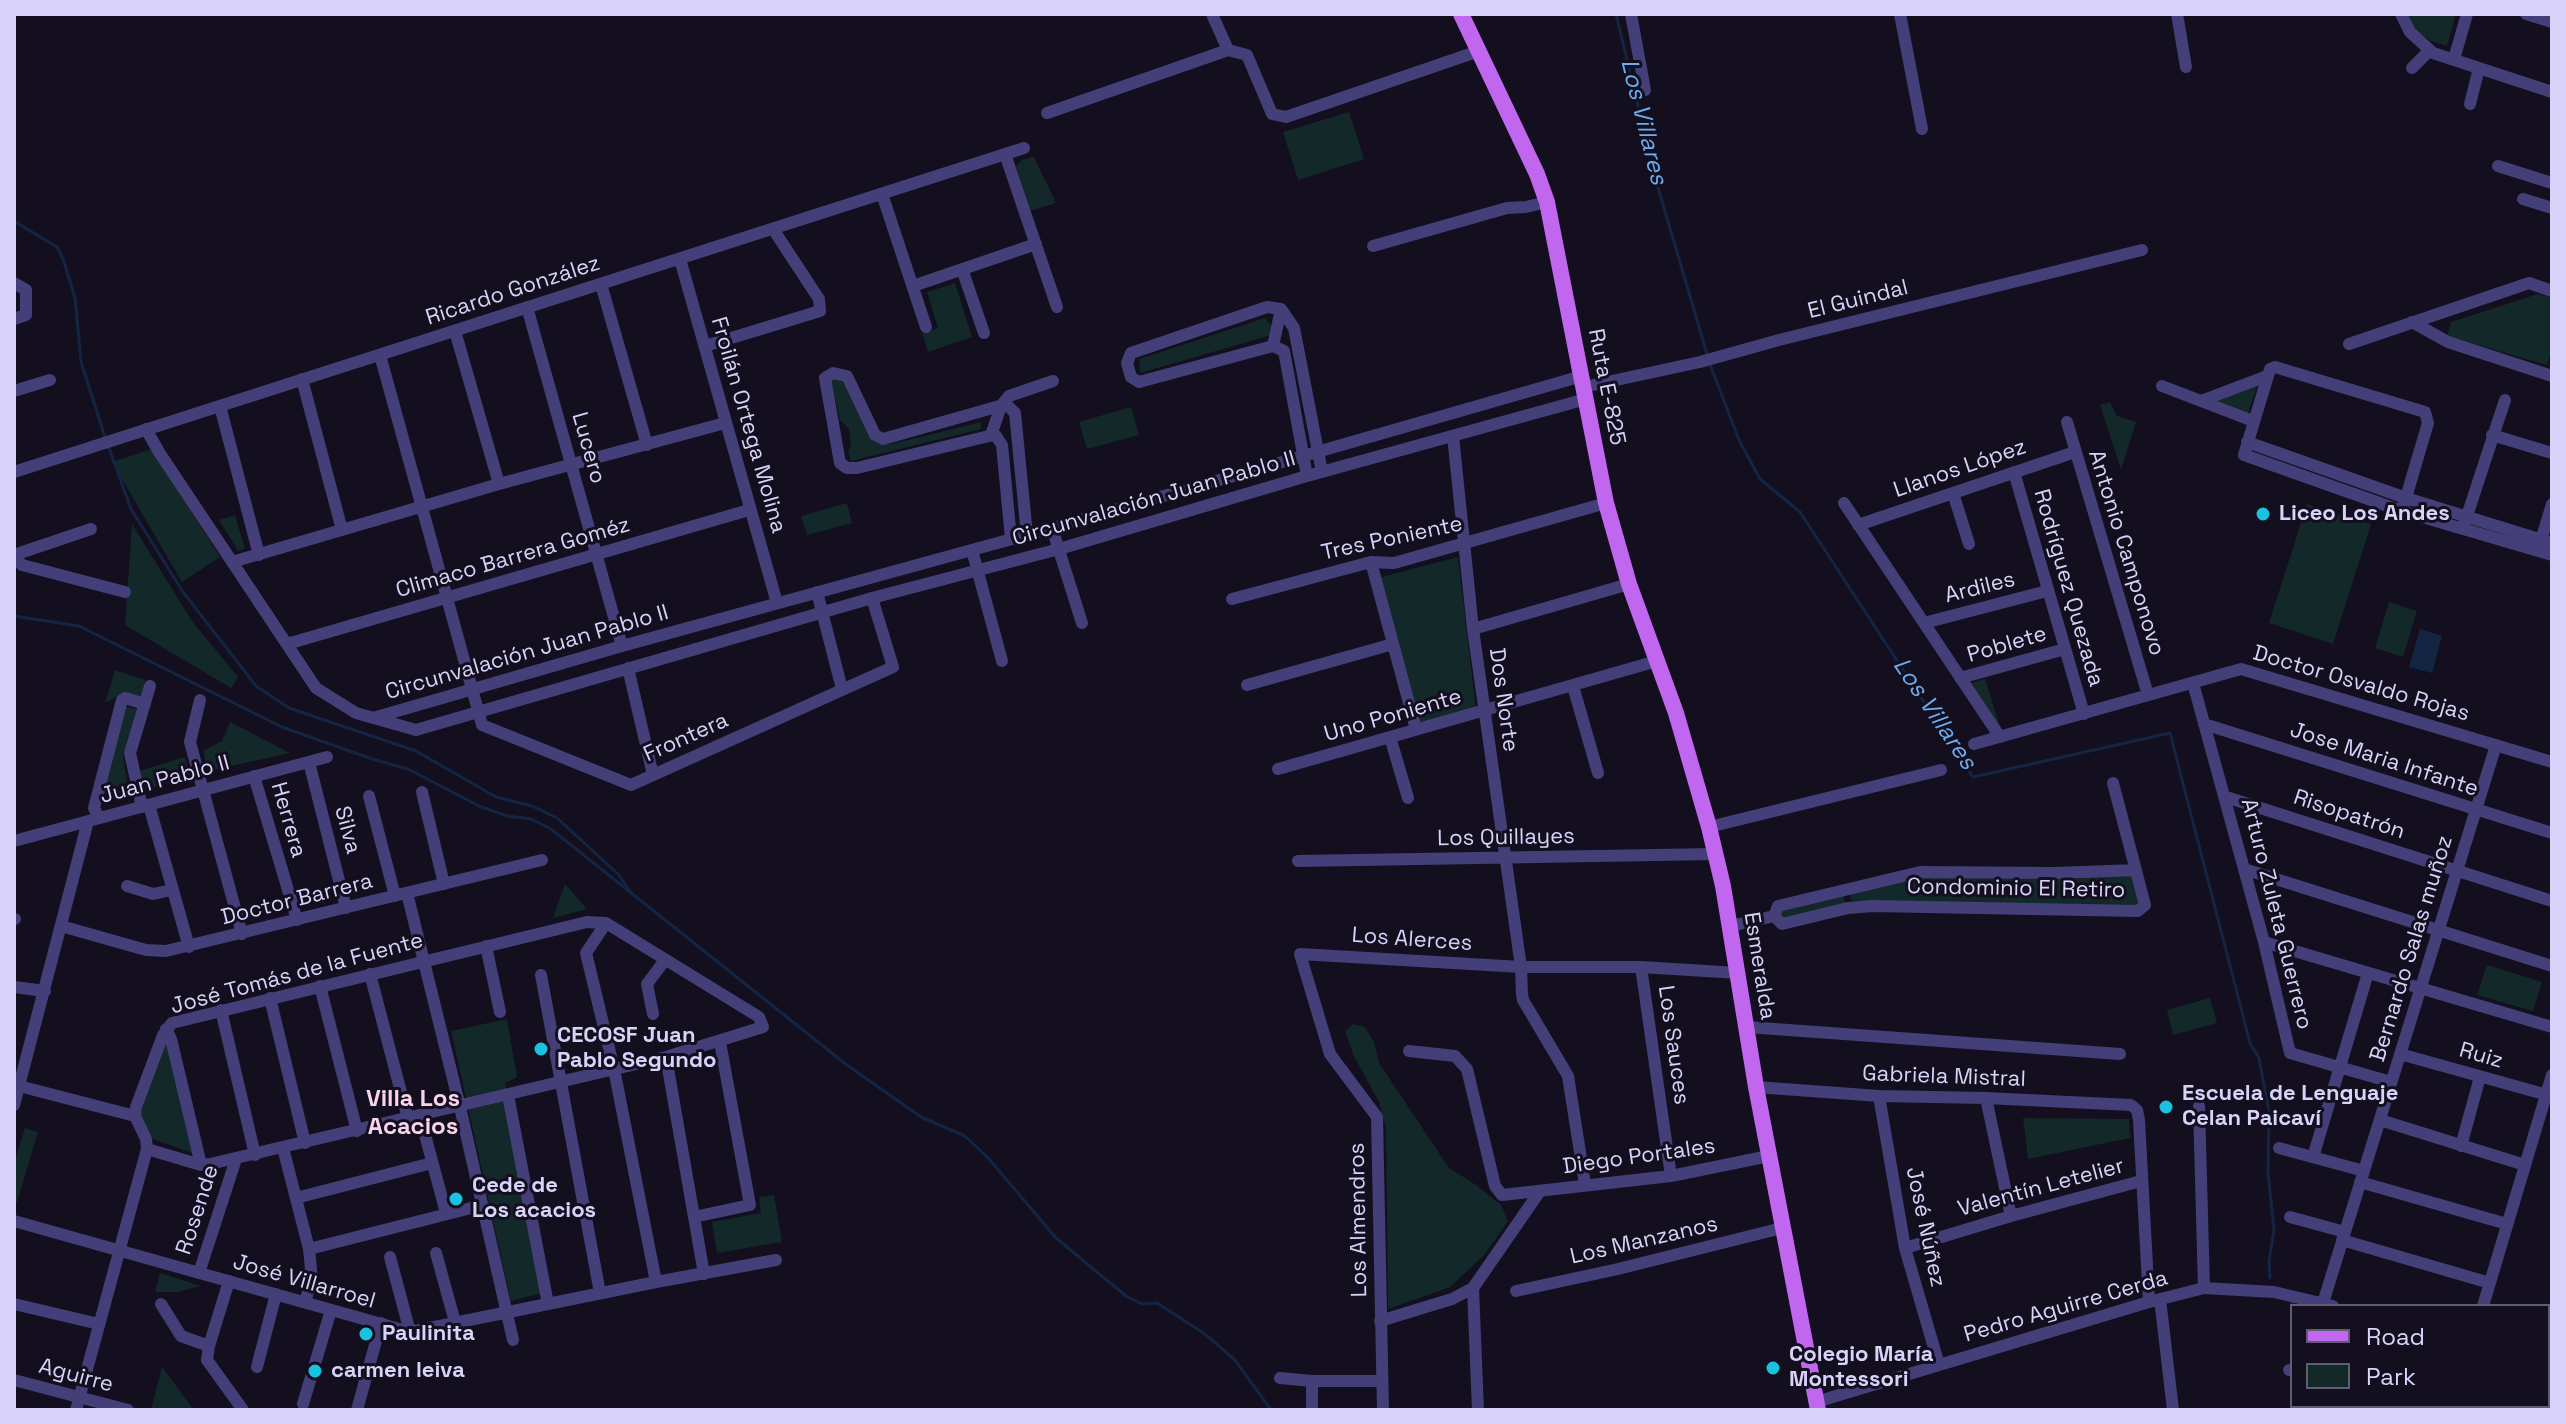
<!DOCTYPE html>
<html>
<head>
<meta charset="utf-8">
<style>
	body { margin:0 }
	#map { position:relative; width:2566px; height:1424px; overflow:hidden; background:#130f1f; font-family:"Space Grotesk",sans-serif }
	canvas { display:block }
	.frame { position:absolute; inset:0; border:16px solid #d9d3fa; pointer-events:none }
	.legend { position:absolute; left:2290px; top:1304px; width:260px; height:104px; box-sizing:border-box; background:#130f1f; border:2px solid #625d77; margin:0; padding:10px 14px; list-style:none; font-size:24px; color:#d9d3fa }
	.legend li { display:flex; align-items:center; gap:16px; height:40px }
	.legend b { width:40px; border:2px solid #625d77 }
</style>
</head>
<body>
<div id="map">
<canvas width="2566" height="1424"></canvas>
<div class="frame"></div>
<ul class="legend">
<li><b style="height:10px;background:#c166ee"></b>Road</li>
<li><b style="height:22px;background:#132829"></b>Park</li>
</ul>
</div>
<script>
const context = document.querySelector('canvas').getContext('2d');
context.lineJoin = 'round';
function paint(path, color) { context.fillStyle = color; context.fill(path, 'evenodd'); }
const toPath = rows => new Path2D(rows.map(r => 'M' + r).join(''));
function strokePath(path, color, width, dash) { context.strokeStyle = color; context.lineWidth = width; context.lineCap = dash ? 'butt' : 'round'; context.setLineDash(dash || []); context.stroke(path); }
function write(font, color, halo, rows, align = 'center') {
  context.font = font + ' "Space Grotesk",sans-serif'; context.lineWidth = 6; context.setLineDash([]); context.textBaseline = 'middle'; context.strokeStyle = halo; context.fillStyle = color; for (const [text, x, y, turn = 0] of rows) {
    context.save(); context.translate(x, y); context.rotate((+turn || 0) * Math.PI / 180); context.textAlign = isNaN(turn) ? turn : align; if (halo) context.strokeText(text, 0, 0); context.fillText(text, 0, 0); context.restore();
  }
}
const green = toPath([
	[2407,14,2456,14,2447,46,2431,41,2416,30],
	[1349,112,1364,159,1298,180,1283,132],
	[1034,157,1056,203,1030,211,1016,166,1022,160],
	[955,283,972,337,928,352,922,333,938,328,927,292],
	[2538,294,2552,298,2552,348,2547,365,2447,336,2451,322],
	[1265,318,1272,326,1275,334,1140,373,1139,359],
	[834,378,842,380,871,440,880,444,892,444,981,422,981,429,851,461,848,453,851,444,849,429,840,420,831,381],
	[2257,386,2248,414,2217,401],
	[2110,402,2117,416,2136,422,2121,470,2100,405],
	[1131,407,1139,435,1087,449,1079,422],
	[152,449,220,557,182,582,112,462],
	[847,503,852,523,807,535,801,516],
	[2307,504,2371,524,2333,644,2269,623],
	[235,515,245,549,238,551,219,520],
	[132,524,192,621,238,677,231,688,125,625],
	[1458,557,1476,710,1417,726,1378,578],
	[2389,602,2417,611,2403,657,2375,648],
	[115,670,145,680,141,698,123,693,105,703],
	[1985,679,2000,727,1971,683],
	[124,706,137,709,123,756,129,794,101,802],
	[230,722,290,753,208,771,203,751,222,741],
	[185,757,190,776,144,790,139,771],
	[1922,875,2133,875,2140,901,2137,906,1852,901,1848,891],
	[565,884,587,909,553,918],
	[1841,890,1846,905,1782,922,1776,914,1780,906],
	[2487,965,2542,982,2533,1011,2477,995],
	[2210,998,2217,1023,2173,1035,2167,1010],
	[507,1019,517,1077,505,1083,542,1293,511,1301,451,1031],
	[1353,1024,1365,1027,1374,1042,1379,1063,1449,1168,1476,1185,1501,1205,1508,1221,1484,1255,1450,1287,1388,1309,1386,1129,1379,1102,1353,1054,1345,1031],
	[166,1043,192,1153,153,1139,139,1116],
	[2023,1118,2129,1119,2130,1138,2028,1159],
	[25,1128,38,1132,17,1202,14,1201,14,1163],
	[774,1195,782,1242,717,1253,712,1222,761,1213,759,1197],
	[160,1273,201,1286,177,1292,155,1292],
	[162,1367,194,1410,151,1410]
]);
const water = toPath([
	[2420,629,2442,636,2432,673,2409,667]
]);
const stream = toPath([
	[1616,14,1657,184,1707,354],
	[14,221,57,247,63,259,75,298,81,362,106,440],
	[1709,362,1739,440,1760,479,1800,512,1973,777,2170,733,2250,1043,2259,1058,2269,1112,2268,1173,2274,1230,2269,1261,2270,1278],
	[109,448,131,509,183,592,256,686,289,708,416,751,496,797,532,806,557,818,619,875,632,894],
	[14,616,79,626,282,727,372,759,408,769,479,806,507,816,531,819,551,829,847,1065,921,1117,965,1136,989,1159,1056,1238,1126,1296,1142,1304,1157,1303,1205,1334,1235,1360,1271,1410],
	[2292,1303,2294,1306],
	[2548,1330,2552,1317],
	[2434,1406,2441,1410],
	[2532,1410,2533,1406]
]);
const minor = toPath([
	[1212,14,1228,50],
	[1631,14,1645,90],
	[1900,14,1922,129],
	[2177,14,2186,67],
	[2401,14,2410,32,2433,53,2552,92],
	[2526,14,2552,22],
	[2454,59,2467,14],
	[2412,68,2430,50],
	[2470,104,2479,68],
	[1047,113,1228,50,1247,55,1272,114,1286,117,1479,51],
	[1005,154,1057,307],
	[2498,166,2552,183],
	[882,194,926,327],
	[2523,199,2552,208],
	[1373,246,1507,208,1526,207,1547,202],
	[680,259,777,603],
	[962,269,984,333],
	[14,283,26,290,26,315,14,319],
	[601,284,647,445],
	[913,286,1036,244],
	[527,307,622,646],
	[2412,322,2448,342,2552,376],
	[455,331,499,484],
	[2349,344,2529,283,2552,291],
	[705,346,820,311,819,299,773,229],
	[1273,346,1281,309],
	[380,355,482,725,631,785,893,667,872,598],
	[302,379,342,530],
	[2162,386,2253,421],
	[1584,387,1700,362,1779,340,2142,250],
	[14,391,50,380],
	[2201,401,2267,376],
	[220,406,259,555],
	[2067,422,2148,695],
	[146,429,159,452,316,688,356,713,416,730,872,598,1059,549,1307,476,1586,399],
	[991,435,1001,406,1009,396,1053,381],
	[2492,435,2552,453],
	[1453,436,1473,629,1521,967,1522,994,1523,1000,1568,1076,1585,1184],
	[2247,442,2406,498,2552,543],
	[14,472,1024,148],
	[2014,472,2084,714],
	[1307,476,1284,351,1273,346,1139,382,1131,377,1127,363,1131,353,1267,307,1281,309,1294,328,1322,472],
	[1953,493,1969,544],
	[1844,503,2000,737],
	[2402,511,2428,423,2425,412,2275,367,2270,369,2244,455,2402,511,2552,555],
	[2465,522,2505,400],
	[1858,525,2075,452],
	[1052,528,1082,623],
	[1011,539,1002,445,996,436,993,435,857,468,847,468,840,463,825,378,833,373,847,376,875,435,883,439,1003,405,1009,407,1015,413,1027,535],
	[2539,547,2552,504],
	[972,550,1002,661],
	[14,555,91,529],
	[14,556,22,565,125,592],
	[232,562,499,484,725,423],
	[1371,562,1416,729],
	[817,592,842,689],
	[1232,599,1371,562,1394,563,1606,503],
	[1924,623,2047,591],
	[1473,629,1629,584],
	[287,644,749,510],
	[628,668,653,775],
	[1960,678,2065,649],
	[2193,683,2264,942,2290,1053,2391,1082],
	[1247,685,1393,644],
	[1573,686,1598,773],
	[200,700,190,742,242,934],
	[373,718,622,646,1052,528,1582,376],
	[2204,724,2552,833],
	[1390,737,1408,798],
	[1974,744,2241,669,2552,762],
	[309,762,346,908],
	[1278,769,1657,661],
	[254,776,297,920],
	[422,792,444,884],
	[369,796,395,896],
	[2226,797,2552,901],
	[149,805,189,947],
	[142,807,130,753,150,686],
	[99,818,94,808,122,700,125,698,145,704],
	[1709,827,1941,770],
	[14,841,327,757],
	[1298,861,1715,854],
	[2244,869,2552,966],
	[127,886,153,894,172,890],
	[407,893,460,1107,513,1340],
	[1774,916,1778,906,1920,872,2054,873,2136,870],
	[14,919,15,919],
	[606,923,586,953,614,1069,656,1282],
	[61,926,146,950,166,951,542,860],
	[1731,926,1774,916,1782,924,1848,908,1873,906,2138,911,2145,905,2113,783],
	[2264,942,2552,1027],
	[486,946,500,1012],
	[1641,967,1671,1176],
	[370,974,408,1119],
	[541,975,600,1293],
	[320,986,357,1131],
	[14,987,45,991],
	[270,998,305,1143],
	[221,1010,255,1155],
	[653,1014,647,984,665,960],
	[1747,1027,2120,1054],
	[166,1029,171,1039,201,1165],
	[1409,1051,1455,1056,1467,1069,1495,1186,1502,1195,1671,1176,1769,1156],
	[2400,1054,2551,1096],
	[666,1057,704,1274],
	[19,1086,135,1116],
	[1756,1087,1879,1096,1986,1098,2131,1105,2137,1110,2139,1120,2149,1302],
	[508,1095,548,1304],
	[1879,1096,1905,1248,1939,1365],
	[1986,1098,2011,1216],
	[14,1105,88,821],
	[2199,1106,2204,1288],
	[420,1116,446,1213],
	[2380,1120,2525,1165],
	[2461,1146,2480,1077],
	[283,1148,309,1249,312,1279,305,1302],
	[2279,1148,2364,1171],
	[2313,1157,2368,973],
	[2360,1182,2507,1224],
	[296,1198,432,1163],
	[694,1217,750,1205,720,1042],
	[2290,1217,2345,1232],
	[14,1221,410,1332,656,1282,776,1260],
	[2342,1240,2490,1283],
	[1905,1248,2011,1216,2141,1181],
	[309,1249,483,1205],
	[436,1253,455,1322],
	[390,1257,410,1332],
	[199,1273,236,1159],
	[229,1281,209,1346,207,1360,243,1410],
	[1473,1288,1478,1410],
	[1516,1291,1618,1269,1782,1228],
	[2160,1299,2173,1410],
	[2323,1303,2496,745],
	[14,1304,99,1324],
	[161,1304,181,1336,209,1346],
	[2483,1306,2552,1075],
	[1380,1321,1452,1299,1473,1288,1540,1191],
	[2548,1350,2552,1336],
	[257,1367,276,1294],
	[2289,1370,2292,1370],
	[1280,1378,1312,1381,1382,1381],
	[14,1380,128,1410],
	[1312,1381,1312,1410],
	[2548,1381,2552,1382],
	[1816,1402,2149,1302,2204,1288,2274,1292,2333,1306],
	[303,1404,331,1310],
	[2305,1406,2306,1410],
	[76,1410,147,1149,146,1139,135,1116,136,1107,163,1035,172,1023,587,922,606,923,759,1017,763,1027,666,1057,210,1164,201,1165,147,1149],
	[357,1410,381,1323],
	[1383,1410,1377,1117,1330,1054,1300,954,1521,967,1641,967,1738,973]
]);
const major = toPath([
	[1461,14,1537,174,1547,202,1606,503,1629,584,1676,713,1709,827,1723,886,1756,1087,1818,1410]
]);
const markers = [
	[2263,514,8,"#19c3e0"],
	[541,1049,8,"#19c3e0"],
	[2166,1107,8,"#19c3e0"],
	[456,1199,8,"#19c3e0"],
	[366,1334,8,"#19c3e0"],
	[1773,1368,8,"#19c3e0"],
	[315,1371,8,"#19c3e0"]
];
const streetNames = [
	["Ricardo González",513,291,-18],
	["El Guindal",1858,300,-14],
	["Ruta E-825",1606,387,79],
	["Froilán Ortega Molina",748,425,74],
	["Lucero",588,448,74],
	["Llanos López",1960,469,-19],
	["Circunvalación Juan Pablo II",1154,499,-16],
	["Tres Poniente",1392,539,-12],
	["Antonio Camponovo",2126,553,73],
	["Climaco Barrera Goméz",513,558,-16],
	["Ardiles",1980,588,-14],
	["Rodríguez Quezada",2068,588,74],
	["Poblete",2007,645,-16],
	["Circunvalación Juan Pablo II",527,653,-16],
	["Doctor Osvaldo Rojas",2361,684,16],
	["Dos Norte",1503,700,82],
	["Uno Poniente",1393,716,-16],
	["Frontera",686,738,-24],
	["Jose Maria Infante",2384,760,18],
	["Juan Pablo II",165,780,-15],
	["Risopatrón",2349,815,18],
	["Herrera",288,820,74],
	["Silva",347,830,75],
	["Los Quillayes",1506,838,-1],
	["Condominio El Retiro",2016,889,1],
	["Doctor Barrera",297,900,-14],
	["Arturo Zuleta Guerrero",2276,914,76],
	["Los Alerces",1412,940,4],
	["Bernardo Salas muñoz",2412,949,-73],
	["Esmeralda",1759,966,81],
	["José Tomás de la Fuente",297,974,-15],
	["Los Sauces",1673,1045,82],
	["Ruiz",2481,1056,16],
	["Gabriela Mistral",1944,1077,2],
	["Diego Portales",1639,1157,-8],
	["Valentín Letelier",2041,1188,-15],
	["Rosende",198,1210,-72],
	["Los Almendros",1359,1220,-91],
	["José Núñez",1925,1227,78],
	["Los Manzanos",1644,1241,-13],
	["José Villarroel",304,1282,16],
	["Pedro Aguirre Cerda",2066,1307,-16],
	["Aguirre",76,1376,15]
];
const poiNames = [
	["Liceo Los Andes",2279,514],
	["CECOSF Juan",557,1036],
	["Pablo Segundo",557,1061],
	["Escuela de Lenguaje",2182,1094],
	["Celan Paicaví",2182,1119],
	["Cede de",472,1186],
	["Los acacios",472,1211],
	["Paulinita",382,1334],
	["Colegio María",1789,1355],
	["Montessori",1789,1380],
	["carmen leiva",331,1371]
];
const waterNames = [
	["Los Villares",1643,122,76],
	["Los Villares",1934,714,56]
];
const neighbourhoodNames = [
	["Villa Los",413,1099],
	["Acacios",413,1127]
];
paint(green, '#132829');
paint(water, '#142544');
strokePath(stream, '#142544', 3);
strokePath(minor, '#443f79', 12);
strokePath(major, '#c166ee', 16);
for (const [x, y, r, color] of markers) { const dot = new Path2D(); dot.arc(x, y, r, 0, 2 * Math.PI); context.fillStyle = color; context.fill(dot); strokePath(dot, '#130f1f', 3); }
write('22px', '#d9d3fa', '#130f1f', streetNames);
write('bold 22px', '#d9d3fa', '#130f1f', poiNames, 'left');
write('italic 24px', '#6cacef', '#130f1f', waterNames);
write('bold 24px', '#fad4eb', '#130f1f', neighbourhoodNames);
</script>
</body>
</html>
